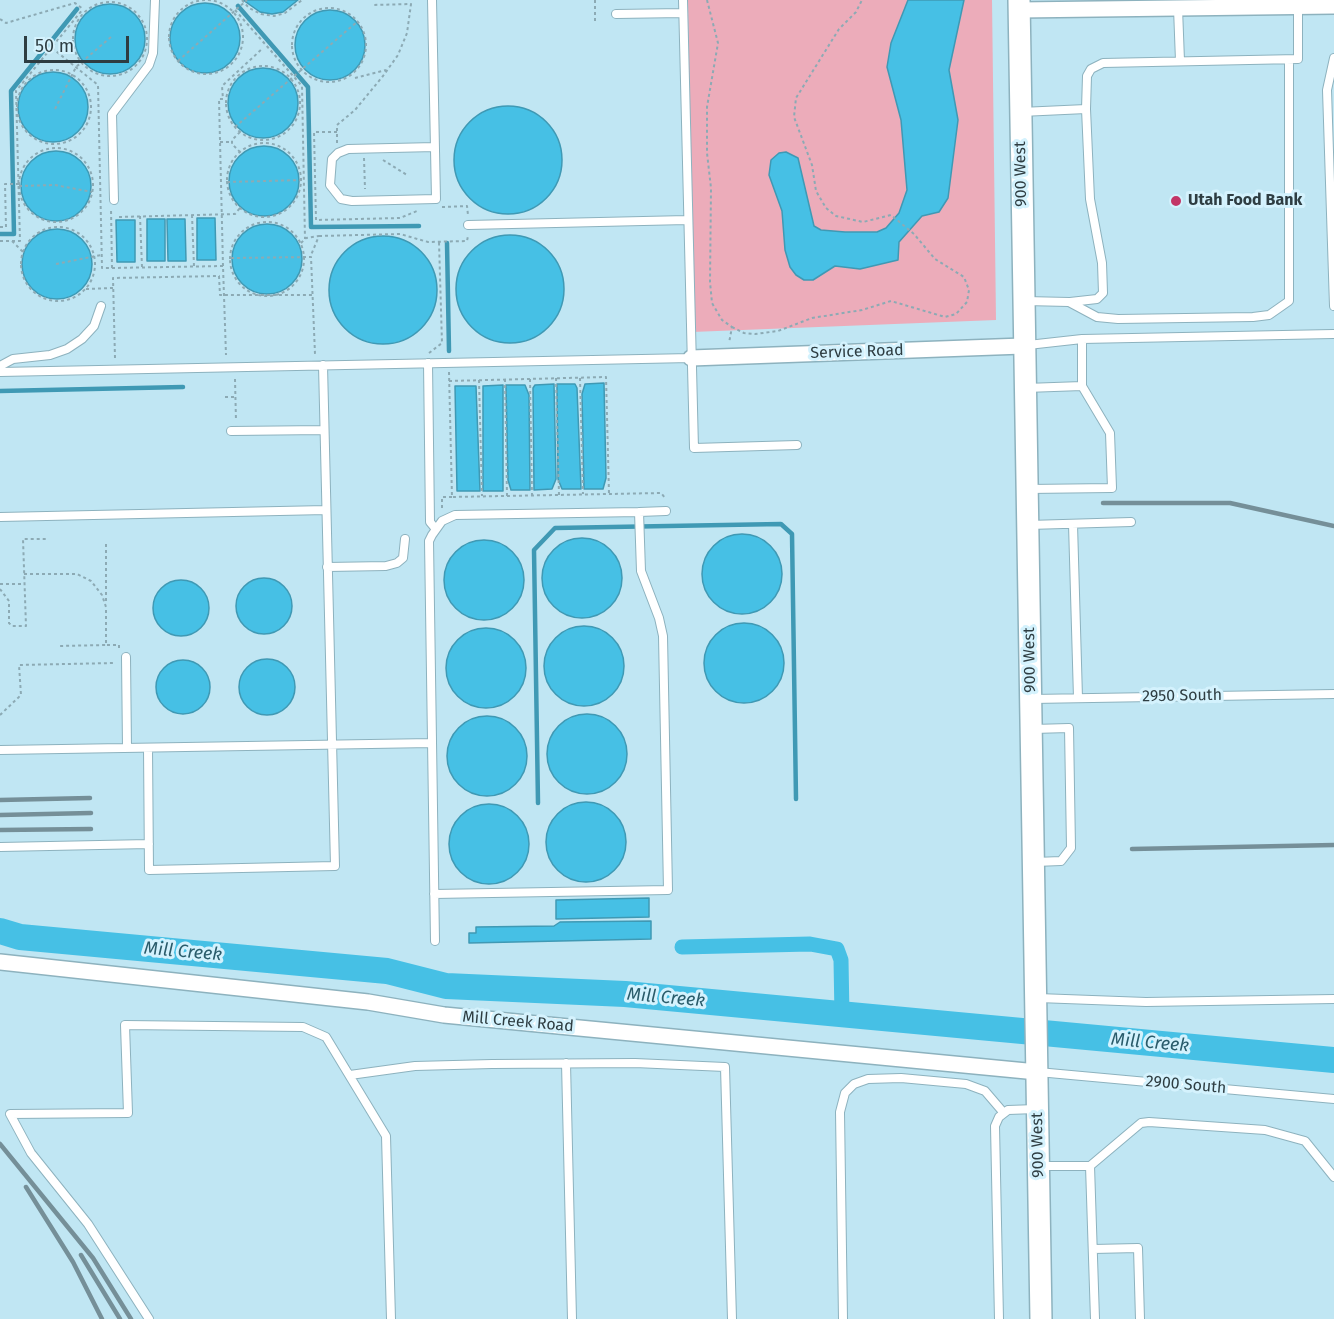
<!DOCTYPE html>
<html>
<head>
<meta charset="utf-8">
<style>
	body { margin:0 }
	#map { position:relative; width:1334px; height:1319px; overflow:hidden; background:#c0e6f3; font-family:"Fira Sans",sans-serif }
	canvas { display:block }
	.scale { position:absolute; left:24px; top:36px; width:105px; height:27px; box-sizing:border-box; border:3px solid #2e3d42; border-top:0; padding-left:8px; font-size:18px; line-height:21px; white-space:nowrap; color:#2e3d42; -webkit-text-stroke:4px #d4f2fd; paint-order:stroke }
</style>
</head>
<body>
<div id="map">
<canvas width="1334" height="1319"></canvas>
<div class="scale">50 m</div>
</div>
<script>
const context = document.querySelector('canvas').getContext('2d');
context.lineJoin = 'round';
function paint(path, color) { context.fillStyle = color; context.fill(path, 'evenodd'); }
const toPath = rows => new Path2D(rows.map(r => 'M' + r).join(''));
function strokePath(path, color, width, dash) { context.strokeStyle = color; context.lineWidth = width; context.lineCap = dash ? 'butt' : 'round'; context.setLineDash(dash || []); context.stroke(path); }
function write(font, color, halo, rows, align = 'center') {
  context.font = font + ' "Fira Sans",sans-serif'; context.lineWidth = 6; context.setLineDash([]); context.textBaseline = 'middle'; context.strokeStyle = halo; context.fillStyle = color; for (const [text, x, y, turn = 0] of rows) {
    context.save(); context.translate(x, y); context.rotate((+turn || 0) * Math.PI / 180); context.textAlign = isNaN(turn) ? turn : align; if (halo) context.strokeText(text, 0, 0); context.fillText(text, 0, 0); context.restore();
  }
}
const green = toPath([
	[688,0,992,0,996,320,692,332]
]);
const water = toPath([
	[243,0,298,0,283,12,272,14,260,12,243,0],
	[908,0,964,0,949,70,958,120,948,198,939,212,922,216,899,242,898,260,860,269,835,266,813,280,804,280,796,275,790,267,785,250,782,211,769,175,771,160,779,153,786,152,798,158,814,226,821,230,845,232,877,232,886,228,899,213,907,190,901,120,887,67,891,43,908,0],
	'170 38a35 35 0 1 1 70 0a35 35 0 1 1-70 0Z',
	'75 39a35 35 0 1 1 70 0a35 35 0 1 1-70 0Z',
	'295 45a35 35 0 1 1 70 0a35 35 0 1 1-70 0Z',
	'228 103a35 35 0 1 1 70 0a35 35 0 1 1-70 0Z',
	'18 107a35 35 0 1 1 70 0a35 35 0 1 1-70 0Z',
	'454 160a54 54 0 1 1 108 0a54 54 0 1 1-108 0Z',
	'229 181a35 35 0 1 1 70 0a35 35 0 1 1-70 0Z',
	'21 186a35 35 0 1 1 70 0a35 35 0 1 1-70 0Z',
	[197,218,215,218,216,260,197,260,197,218],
	[147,219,165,219,165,261,147,261,147,219],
	[167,219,185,219,186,261,168,261,167,219],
	[116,220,135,220,135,262,117,262,116,220],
	'232 259a35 35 0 1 1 70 0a35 35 0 1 1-70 0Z',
	'22 264a35 35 0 1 1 70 0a35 35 0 1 1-70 0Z',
	'456 289a54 54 0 1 1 108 0a54 54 0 1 1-108 0Z',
	'329 290a54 54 0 1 1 108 0a54 54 0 1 1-108 0Z',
	[604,383,606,478,603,489,584,489,582,394,585,384,604,383],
	[554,384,556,479,552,489,534,490,533,388,535,385,554,384],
	[557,384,575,384,577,388,581,489,562,489,558,479,557,384],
	[503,385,503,491,483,491,483,386,503,385],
	[506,385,525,385,529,395,530,490,511,490,508,480,506,385],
	[455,386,476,386,480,491,457,491,455,386],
	'702 574a40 40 0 1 1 80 0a40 40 0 1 1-80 0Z',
	'542 578a40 40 0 1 1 80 0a40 40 0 1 1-80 0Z',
	'444 580a40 40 0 1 1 80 0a40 40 0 1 1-80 0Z',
	'236 606a28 28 0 1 1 56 0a28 28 0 1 1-56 0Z',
	'153 608a28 28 0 1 1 56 0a28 28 0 1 1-56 0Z',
	'704 663a40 40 0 1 1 80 0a40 40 0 1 1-80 0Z',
	'544 666a40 40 0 1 1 80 0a40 40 0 1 1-80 0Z',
	'446 668a40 40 0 1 1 80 0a40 40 0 1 1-80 0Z',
	'239 687a28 28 0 1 1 56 0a28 28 0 1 1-56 0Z',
	'156 687a27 27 0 1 1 54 0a27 27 0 1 1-54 0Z',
	'547 754a40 40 0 1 1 80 0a40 40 0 1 1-80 0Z',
	'447 756a40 40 0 1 1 80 0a40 40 0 1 1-80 0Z',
	'546 842a40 40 0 1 1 80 0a40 40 0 1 1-80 0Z',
	'449 844a40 40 0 1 1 80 0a40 40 0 1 1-80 0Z',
	[649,898,649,917,556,919,556,900,649,898],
	[651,921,651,939,469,943,469,933,476,933,476,927,554,926,560,922,651,921]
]);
const stream = toPath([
	[238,6,308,87,311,227,419,226],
	[0,234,14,234,11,91,77,9],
	[447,243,449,351],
	[0,391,183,387],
	[538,803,534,550,555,528,781,524,792,534,796,799]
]);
const canal = toPath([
	[682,947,810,944,837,949,841,960,842,1016]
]);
const river = toPath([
	[0,931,20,937,387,971,446,986,625,994,1334,1060]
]);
const path = toPath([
	'169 37a37 37 0 1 1 74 0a37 37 0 1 1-74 0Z',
	[242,0,249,8,261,14,274,16,285,13,302,0],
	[595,0,595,21],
	[707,0,718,43,707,107,707,153,711,188,710,282,712,303,722,320,732,327,729,343],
	'73 39a37 37 0 1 1 74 0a37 37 0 1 1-74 0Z',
	'292 45a37 37 0 1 1 74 0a37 37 0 1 1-74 0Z',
	[235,10,302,86,305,239],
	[0,19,6,23,75,3,83,9],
	[52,48,98,85,102,268,112,268,111,209],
	'226 103a37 37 0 1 1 74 0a37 37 0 1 1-74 0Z',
	'17 107a37 37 0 1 1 74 0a37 37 0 1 1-74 0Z',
	[355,78,386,70],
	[55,109,76,67,111,37],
	[240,132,232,140,232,144,240,152],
	[337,132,314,132,316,220,400,218,417,211],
	[220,142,232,142],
	'227 180a37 37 0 1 1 74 0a37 37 0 1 1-74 0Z',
	[337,143,337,125,355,110,383,76,398,55,407,33,411,4,372,5],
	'19 185a37 37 0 1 1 74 0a37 37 0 1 1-74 0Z',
	[364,158,365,189],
	[383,160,407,175],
	[19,186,55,185,92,192],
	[442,207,467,206,468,215],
	[192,215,194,266],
	[140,216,142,267],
	[119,217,235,214,240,208],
	'230 259a37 37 0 1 1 74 0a37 37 0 1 1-74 0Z',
	'21 264a37 37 0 1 1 74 0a37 37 0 1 1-74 0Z',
	[0,227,6,227,5,184,18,184],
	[319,236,400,234,428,242,467,241,468,236],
	[0,241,20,241,16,91,83,9],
	[12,241,23,252],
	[301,243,306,238,319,236,311,255],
	[231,258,311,257,315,354],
	[56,264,101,255],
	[223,266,219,99,223,99,222,86,263,48],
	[112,268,223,266,226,355],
	[86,289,113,288],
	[732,327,744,333,755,334,778,331,812,318,862,310,891,301,945,317,956,314,967,302,969,290,964,277,935,259,914,234,891,215,863,222,836,216,826,208,816,191,812,165,794,117,796,98,839,29,856,12,862,0],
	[429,353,442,343,439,242],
	[115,358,113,278,219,276,220,295,313,295],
	[449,372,452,497,661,493,666,499],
	[556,378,559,495],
	[580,378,583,494],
	[235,379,236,421],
	[505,379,507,496],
	[530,379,532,495],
	[479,380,482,496],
	[449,381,606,377,609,494],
	[225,397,235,397],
	[442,508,442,497,452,497],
	[106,544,106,604],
	[24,574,77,574,91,581,102,595,106,607,106,645,60,646],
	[0,584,24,584],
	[0,589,9,601,9,623,12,626,26,626,23,539,47,539],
	[107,645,119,645,119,648],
	[0,715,21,695,19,665,114,663]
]);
const lane = toPath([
	[432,0,436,199,352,201,341,199,330,185,332,159,338,153,348,149,435,147],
	[683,0,694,448,797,445],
	[1178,8,1180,61],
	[616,14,683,13],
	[1334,58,1327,90,1334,306],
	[1021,112,1086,109,1087,76,1091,69,1103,63,1298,59,1298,7],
	[114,200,112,114,149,65,153,53,155,0],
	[468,225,687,220],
	[1025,301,1069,302,1097,317,1118,319,1253,317,1269,315,1289,301,1289,60],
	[1070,302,1097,299,1103,293,1102,263,1090,199,1086,109],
	[1028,345,1082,339,1333,334],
	[428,363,430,522,435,528],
	[0,366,13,359,50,355,67,349,82,339,94,326,101,306],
	[0,372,691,358],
	[1026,388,1082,386,1082,339],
	[231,431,324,430],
	[1028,489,1112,488,1110,433,1082,386],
	[0,517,326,510],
	[1073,524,1078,698],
	[1029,525,1131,522],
	[327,567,386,566,397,563,403,558,405,539],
	[126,657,127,748],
	[1032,699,1334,694],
	[1033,729,1069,728,1071,848,1061,861,1035,862],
	[148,748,149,870,335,866,323,365],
	[0,750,432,743],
	[0,847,149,844],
	[434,894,668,890,663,636,659,618,641,571,639,512,666,511],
	[435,941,429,541,432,535,442,521,455,515,639,512],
	[1038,998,1146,1002,1334,999],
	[566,1063,572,1319],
	[1038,1072,1334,1099],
	[350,1075,415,1066,492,1064,635,1063,725,1067,732,1319],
	[1041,1166,1090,1166,1095,1319],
	[1090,1166,1141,1123,1149,1122,1265,1130,1305,1141,1334,1177],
	[1093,1249,1138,1248,1140,1319],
	[149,1319,88,1224,31,1153,10,1114,128,1113,125,1025,303,1027,326,1037,386,1136,391,1319],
	[843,1319,840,1112,845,1093,854,1084,868,1079,901,1078,966,1084,985,1091,1003,1112],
	[999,1319,995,1126,999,1117,1008,1110,1036,1109]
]);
const street = toPath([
	[1019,10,1334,6],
	[691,358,1023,346],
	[0,962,368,1002,444,1015,1037,1072]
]);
const secondary = toPath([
	[1019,0,1041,1319]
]);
const rail = toPath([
	[1103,503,1230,503,1334,526],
	[0,800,90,798],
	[0,815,91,813],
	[0,830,91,829],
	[1132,849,1334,845],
	[0,1144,93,1258,131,1319],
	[26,1187,73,1262,102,1319],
	[81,1255,120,1319]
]);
const pathBridge = toPath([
	[178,61,247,0],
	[235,127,358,21],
	[227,182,304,180]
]);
const markers = [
	[1176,201,6,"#c23566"]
];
const streetNames = [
	["900 West",1021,174,-91],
	["Service Road",857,352,-2],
	["900 West",1030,660,-91],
	["2950 South",1182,696,-1],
	["Mill Creek Road",518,1022,5],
	["2900 South",1186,1085,5],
	["900 West",1038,1145,-91]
];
const poiNames = [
	["Utah Food Bank",1188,201]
];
const waterNames = [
	["Mill Creek",183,952,5],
	["Mill Creek",666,998,5],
	["Mill Creek",1150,1043,5]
];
paint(green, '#ecacba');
paint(water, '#46c0e5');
strokePath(water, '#3f99b4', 1.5);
strokePath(stream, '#3f99b4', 4.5);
strokePath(canal, '#46c0e5', 15);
strokePath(river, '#46c0e5', 26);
strokePath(lane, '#8db2be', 10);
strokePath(street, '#8db2be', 18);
strokePath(secondary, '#8db2be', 24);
strokePath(path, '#8caab4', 2, [3, 3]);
strokePath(lane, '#fff', 8);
strokePath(street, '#fff', 15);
strokePath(secondary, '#fff', 21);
strokePath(rail, '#758f98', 4.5);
strokePath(pathBridge, '#8caab4', 2, [3, 3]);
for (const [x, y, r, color] of markers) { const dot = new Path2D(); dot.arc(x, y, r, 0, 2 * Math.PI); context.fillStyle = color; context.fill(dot); strokePath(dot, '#d4f2fd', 2); }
write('16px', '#2e3d42', '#d4f2fd', streetNames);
write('bold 16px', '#2e3d42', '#d4f2fd', poiNames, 'left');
write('italic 18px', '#2a5c6b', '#d4f2fd', waterNames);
</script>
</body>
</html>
